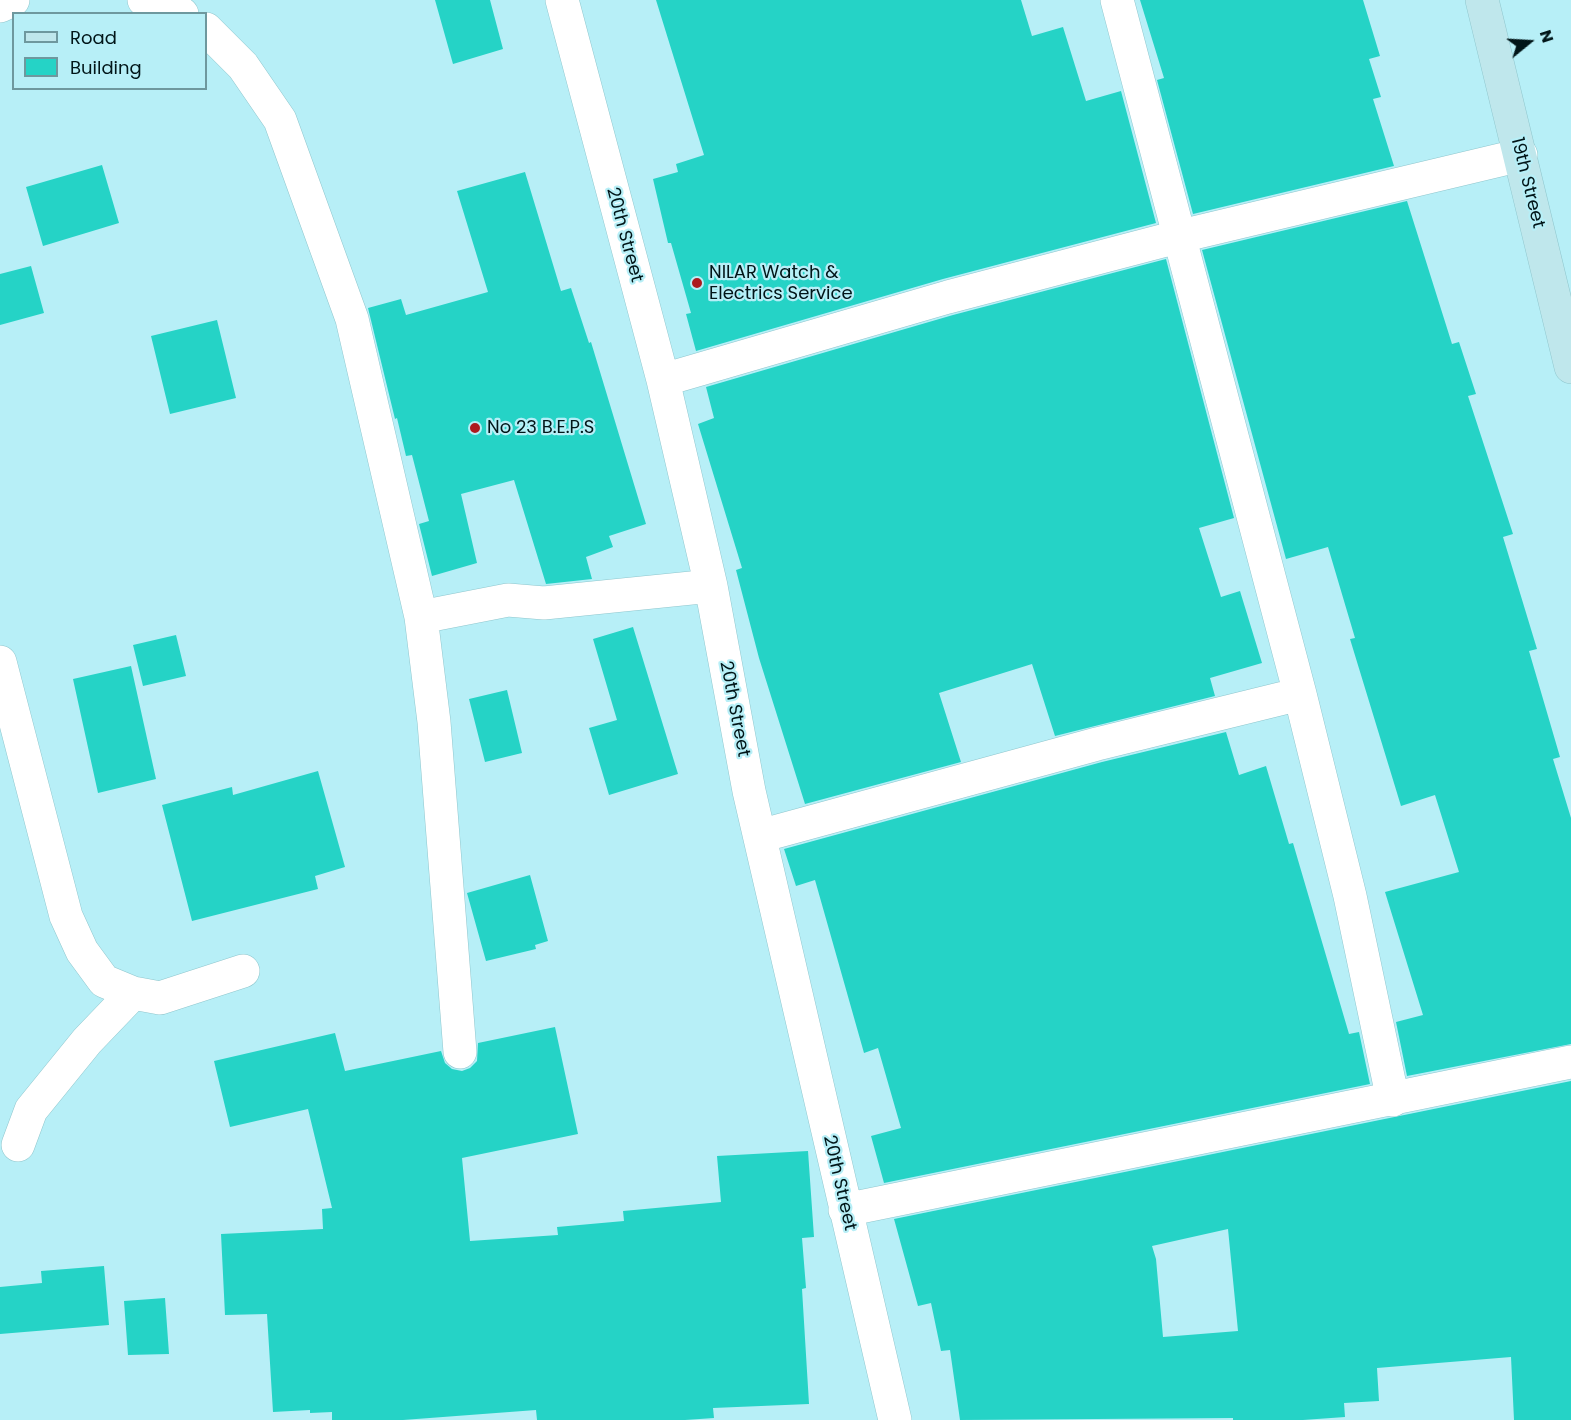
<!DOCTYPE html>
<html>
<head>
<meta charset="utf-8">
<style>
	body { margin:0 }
	#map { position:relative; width:1571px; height:1420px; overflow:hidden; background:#b7eff7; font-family:Poppins,sans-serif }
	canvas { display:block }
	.legend { position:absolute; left:12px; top:12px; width:195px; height:78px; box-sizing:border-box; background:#b7eff7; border:2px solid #6e989e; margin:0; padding:8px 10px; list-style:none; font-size:18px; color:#011518 }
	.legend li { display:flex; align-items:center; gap:12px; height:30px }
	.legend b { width:30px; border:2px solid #6e989e }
	.north { position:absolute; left:1499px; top:12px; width:60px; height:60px; -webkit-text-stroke:4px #b7eff7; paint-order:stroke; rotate:72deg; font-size:16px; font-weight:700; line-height:24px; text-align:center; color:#011518 }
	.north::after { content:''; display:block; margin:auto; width:21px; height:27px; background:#011518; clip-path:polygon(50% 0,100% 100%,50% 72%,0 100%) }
</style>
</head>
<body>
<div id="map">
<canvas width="1571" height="1420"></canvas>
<ul class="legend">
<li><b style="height:8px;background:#bfe7ec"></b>Road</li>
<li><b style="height:16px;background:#25d3c6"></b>Building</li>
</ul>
<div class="north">N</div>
</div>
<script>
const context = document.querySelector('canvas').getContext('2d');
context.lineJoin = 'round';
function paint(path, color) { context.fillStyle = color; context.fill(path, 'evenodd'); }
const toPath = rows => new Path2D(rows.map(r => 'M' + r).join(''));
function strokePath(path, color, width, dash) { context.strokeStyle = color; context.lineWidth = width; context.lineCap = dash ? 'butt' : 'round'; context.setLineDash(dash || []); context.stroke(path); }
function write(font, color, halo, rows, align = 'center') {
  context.font = font + ' Poppins,sans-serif'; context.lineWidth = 4.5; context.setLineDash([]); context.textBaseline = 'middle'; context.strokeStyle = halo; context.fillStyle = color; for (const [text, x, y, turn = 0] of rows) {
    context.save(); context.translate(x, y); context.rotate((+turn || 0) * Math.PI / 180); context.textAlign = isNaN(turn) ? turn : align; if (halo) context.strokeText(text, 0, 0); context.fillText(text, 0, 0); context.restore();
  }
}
const building = toPath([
	[435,0,490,0,503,49,453,64],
	[656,0,1021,0,1032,36,1063,27,1086,101,1121,91,1156,223,943,279,696,351,686,314,691,313,671,243,668,243,653,179,678,172,676,164,704,155],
	[1140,0,1363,0,1380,56,1369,59,1381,97,1373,99,1394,166,1193,214,1157,80,1164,78],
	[102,165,119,223,43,246,26,187],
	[525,172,561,291,571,288,589,343,591,342,646,524,609,536,613,547,586,557,592,579,546,584,514,480,461,494,477,563,432,576,419,524,429,521,412,455,406,456,397,418,395,419,368,308,401,299,406,315,488,292,457,191],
	[1407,201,1452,344,1459,342,1476,394,1468,396,1513,534,1503,537,1537,649,1529,651,1560,757,1553,759,1571,818,1571,1044,1407,1076,1396,1022,1423,1015,1385,892,1459,872,1435,795,1401,806,1350,639,1355,638,1328,547,1286,559,1202,250],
	[1166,259,1234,518,1199,528,1221,597,1240,591,1262,663,1210,678,1215,696,1055,736,1032,664,939,693,961,762,805,804,759,658,736,570,742,568,698,424,714,418,706,387,953,315],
	[31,266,44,313,0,325,0,274],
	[217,320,236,398,170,414,151,336],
	[633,627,678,774,609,795,589,728,617,720,593,639],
	[176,635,186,676,143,686,133,645],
	[131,666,156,779,98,793,73,679],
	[507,690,522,753,485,762,469,699],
	[1226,732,1239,775,1266,766,1289,844,1293,843,1349,1034,1359,1032,1370,1084,884,1183,871,1136,901,1128,878,1048,864,1053,815,880,796,886,784,849,1102,762],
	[318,771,345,867,315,876,318,889,192,921,162,805,232,787,233,795],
	[530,875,548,941,535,945,536,949,486,961,467,893],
	[555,1027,578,1134,462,1158,470,1241,558,1235,557,1227,624,1221,623,1211,721,1202,717,1156,808,1151,814,1237,802,1238,806,1288,802,1289,809,1404,713,1408,714,1418,685,1420,537,1420,536,1410,403,1420,332,1420,332,1412,310,1413,310,1410,273,1412,267,1314,225,1315,221,1234,323,1229,322,1209,332,1208,308,1109,230,1127,214,1061,335,1033,345,1071,441,1051,445,1063,452,1069,462,1071,470,1068,477,1061,478,1043],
	[1571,1081,1571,1420,1514,1420,1511,1357,1377,1368,1379,1401,1344,1403,1345,1417,1303,1420,1233,1420,1233,1418,960,1420,950,1350,941,1351,931,1303,918,1306,894,1219],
	[1228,1229,1238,1331,1163,1337,1156,1259,1152,1246],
	[104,1266,109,1325,0,1334,0,1287,42,1283,41,1271],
	[165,1298,169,1354,128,1355,124,1301]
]);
const street = toPath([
	[144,0,182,14],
	[562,0,663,380,711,586,749,791,895,1420],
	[1117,0,1300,694,1350,896,1393,1100],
	[0,6,13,0],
	[206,29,243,66,280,120,352,319,421,617,434,722,460,1052],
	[663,380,948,297,1181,236,1521,155],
	[421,617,508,600,544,603,711,586],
	[0,662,66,916,82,951,104,981,133,993,160,998,243,971],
	[760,836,1097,744,1300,694],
	[18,1145,31,1110,87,1041,133,993],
	[845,1210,1571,1062]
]);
const secondary = toPath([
	[1482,0,1571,367]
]);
const markers = [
	[697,283,6,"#ac1a1e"],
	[475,428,6,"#ac1a1e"]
];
const streetNames = [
	["19th Street",1527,183,76],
	["20th Street",624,235,75],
	["20th Street",734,709,79],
	["20th Street",839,1183,77]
];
const poiNames = [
	["NILAR Watch &",709,273],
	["Electrics Service",709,294],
	["No 23 B.E.P.S",487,428]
];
paint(building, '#25d3c6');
strokePath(street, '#8fc6cd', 34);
strokePath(secondary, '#8fc6cd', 34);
strokePath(street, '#fff', 33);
strokePath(secondary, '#bfe7ec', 33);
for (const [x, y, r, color] of markers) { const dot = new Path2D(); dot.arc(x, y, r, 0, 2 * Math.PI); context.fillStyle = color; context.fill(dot); strokePath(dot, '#b7eff7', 2); }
write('18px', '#011518', '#b7eff7', streetNames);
write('18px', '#011518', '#b7eff7', poiNames, 'left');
</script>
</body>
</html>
